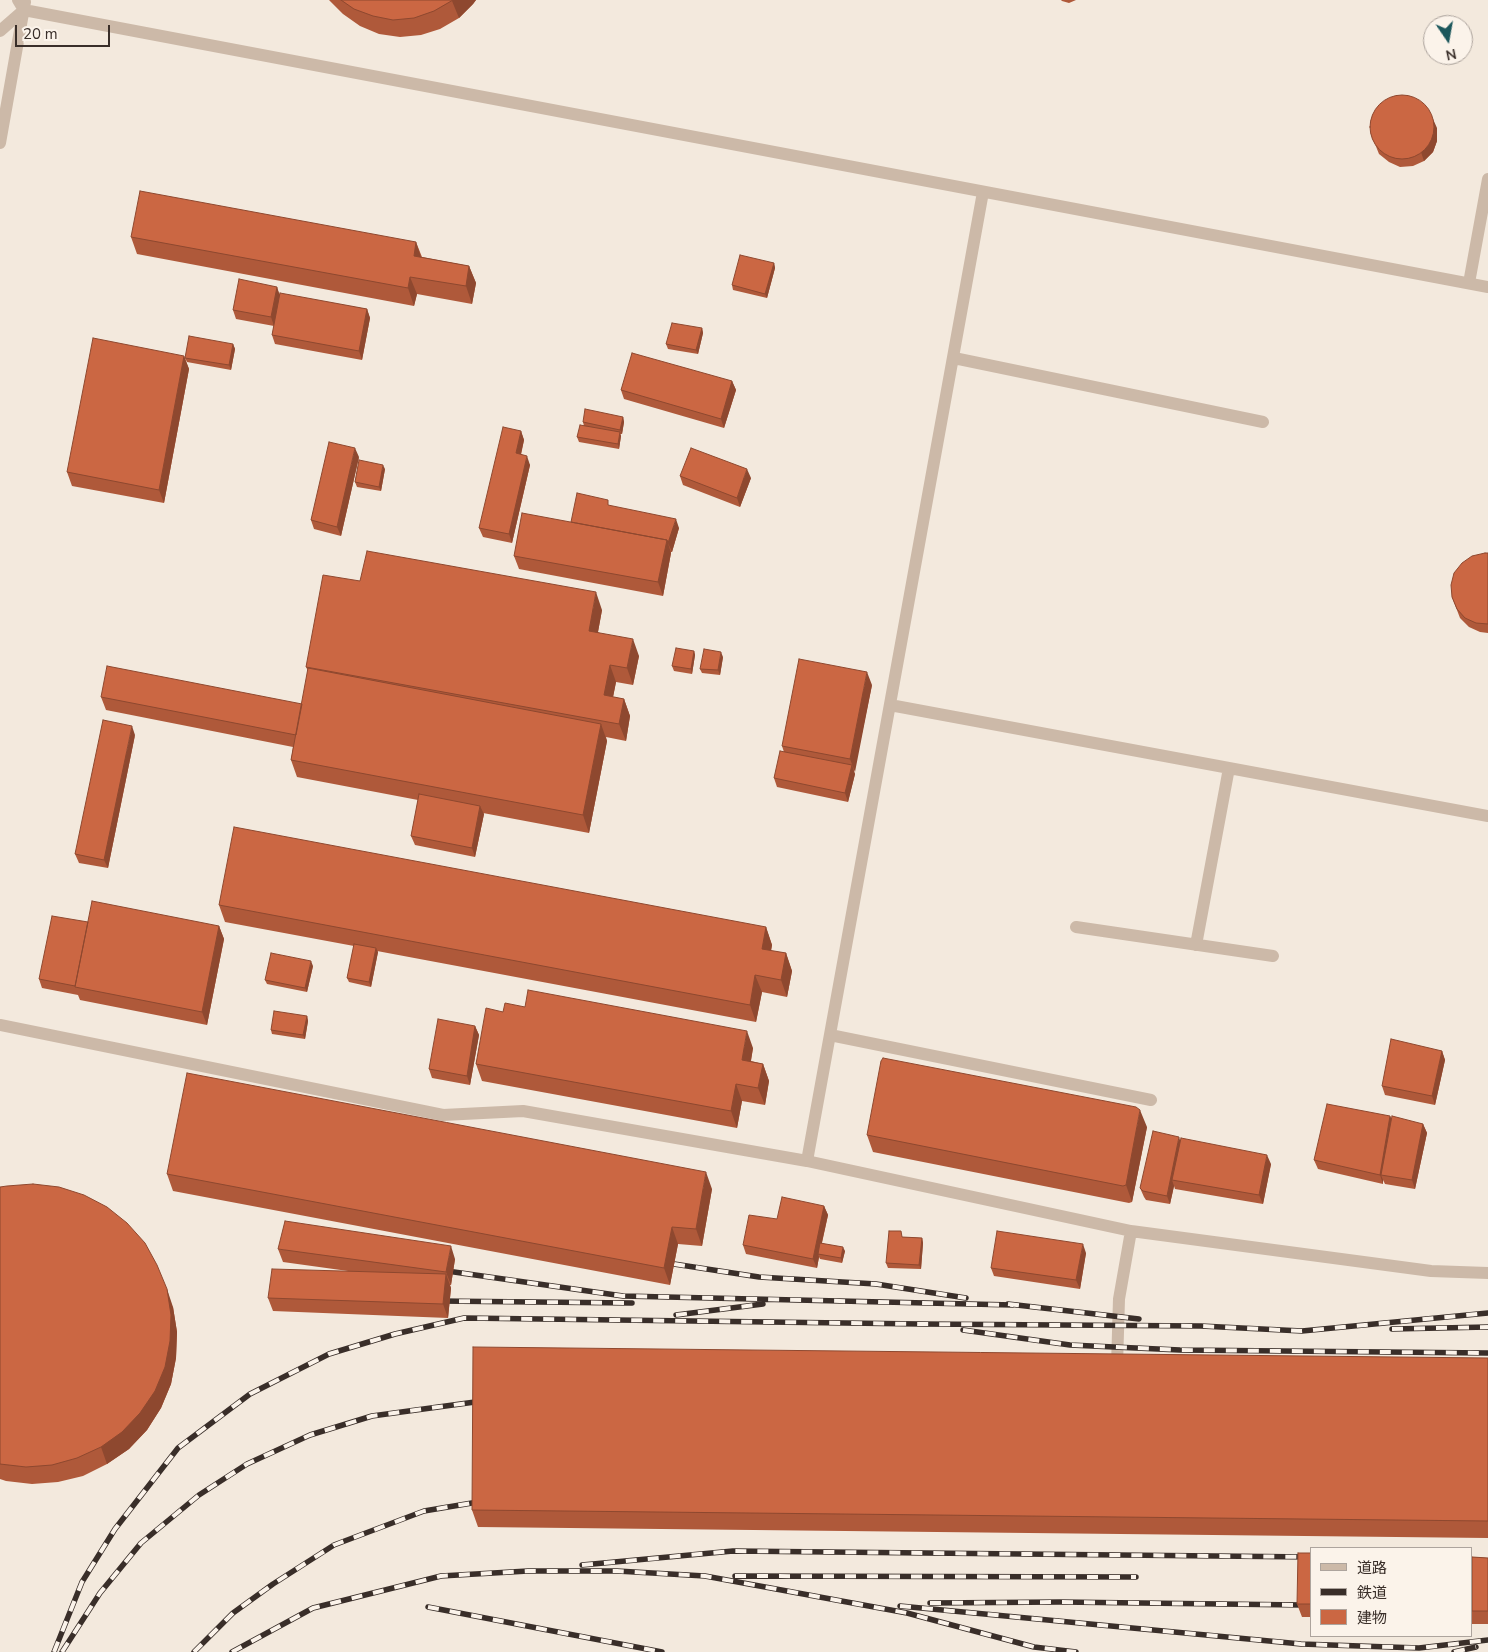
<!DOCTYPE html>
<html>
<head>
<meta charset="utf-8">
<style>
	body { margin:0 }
	#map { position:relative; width:1488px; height:1652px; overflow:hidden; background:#f3e9dd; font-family:"Nunito Sans","Noto Sans JP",sans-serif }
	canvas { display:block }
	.legend { position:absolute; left:1310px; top:1547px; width:162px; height:90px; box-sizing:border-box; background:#fbf3ea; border:1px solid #ada49d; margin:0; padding:6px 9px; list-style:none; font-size:15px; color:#392e29 }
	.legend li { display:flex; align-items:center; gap:10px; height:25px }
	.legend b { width:25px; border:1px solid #ada49d }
	.north { position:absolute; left:1423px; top:15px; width:50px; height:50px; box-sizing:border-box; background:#fbf3ea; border:1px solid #ada49d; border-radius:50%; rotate:168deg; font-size:14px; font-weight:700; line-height:20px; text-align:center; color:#392e29 }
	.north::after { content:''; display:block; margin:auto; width:18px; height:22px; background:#1c575c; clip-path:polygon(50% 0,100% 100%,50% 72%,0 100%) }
	.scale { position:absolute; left:15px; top:25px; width:95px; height:22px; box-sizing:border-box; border:2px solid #392e29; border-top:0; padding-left:6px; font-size:15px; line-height:18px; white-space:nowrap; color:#392e29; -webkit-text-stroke:4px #fbf3ea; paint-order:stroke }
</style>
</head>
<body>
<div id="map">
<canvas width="1488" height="1652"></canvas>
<ul class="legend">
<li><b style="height:6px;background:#ccb9a8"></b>道路</li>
<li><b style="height:6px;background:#392e29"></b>鉄道</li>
<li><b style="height:14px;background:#cb6743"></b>建物</li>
</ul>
<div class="north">N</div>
<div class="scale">20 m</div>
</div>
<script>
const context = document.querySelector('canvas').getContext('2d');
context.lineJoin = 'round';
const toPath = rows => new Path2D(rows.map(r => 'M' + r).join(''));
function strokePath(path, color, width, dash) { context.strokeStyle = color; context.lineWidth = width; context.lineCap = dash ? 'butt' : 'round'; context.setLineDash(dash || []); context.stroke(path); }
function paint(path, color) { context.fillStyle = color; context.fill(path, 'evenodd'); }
const minor = toPath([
	[18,0,24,10,1488,287],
	[0,31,24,10],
	[0,143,25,2],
	[1469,283,1488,179],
	[954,358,1263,422],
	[890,705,1488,816],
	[1076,927,1273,956],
	[1196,945,1229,768],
	[0,1025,443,1115,523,1111,807,1161,1131,1231,1431,1271,1488,1273],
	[830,1035,1151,1100],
	[807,1161,983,192],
	[1117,1365,1119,1299,1131,1231]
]);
const rail = toPath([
	[674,1264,759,1277,876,1284,966,1298],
	[440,1270,623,1296,1013,1305],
	[437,1301,632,1303],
	[1008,1304,1139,1319],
	[676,1315,763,1304],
	[1392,1329,1488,1327],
	[963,1330,1070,1345,1180,1350,1488,1353],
	[582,1565,733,1551,1312,1557],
	[735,1576,1136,1577],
	[930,1603,1060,1602,1302,1605],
	[900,1606,1301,1644,1419,1648,1488,1640],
	[428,1607,662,1652],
	[54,1652,82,1582,115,1529,178,1448,250,1394,329,1354,395,1334,464,1318,921,1324,1201,1326,1302,1331,1488,1313],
	[62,1652,100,1593,141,1543,199,1495,247,1464,310,1435,372,1416,475,1402],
	[194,1652,233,1613,273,1584,334,1545,424,1511,478,1502],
	[232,1652,313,1608,441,1576,528,1571,617,1571,705,1576,907,1613,1034,1647,1076,1652],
	[1454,1652,1476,1647]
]);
const wall = toPath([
	[329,0,476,0,473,4,459,18,440,29,421,35,400,37,379,34,360,26,343,14],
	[1061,0,1076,0,1069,3,1062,1],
	[1437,128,1437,141,1433,152,1424,161,1413,166,1400,167,1389,162,1379,154,1371,134],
	[131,237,416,242,422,257,469,266,476,283,472,304,417,294,414,306,137,254],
	[774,263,775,268,767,298,733,290,732,285],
	[277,287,279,294,367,309,370,318,362,360,275,344,272,335,274,326,236,319,233,310],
	[702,328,703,333,698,354,668,349,666,344],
	[233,344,235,349,231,370,187,362,185,358],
	[184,356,189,369,164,503,72,486,67,472],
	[732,381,736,390,724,428,624,399,621,390],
	[623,417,624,422,622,434,620,434,621,436,619,449,579,442,577,437,584,426,583,422],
	[521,431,524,440,521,455,530,465,512,543,483,537,479,528],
	[359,457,341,536,314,529,311,520],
	[385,469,381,491,357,487,355,482],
	[680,476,751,478,740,507,683,485],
	[611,506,679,528,672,552,671,552,671,553,663,596,519,569,514,556],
	[1488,553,1488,633,1480,632,1469,627,1460,618,1452,597],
	[360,581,602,610,598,632,639,656,633,685,616,682,613,697,624,699,630,716,626,741,606,737,607,741,589,833,483,813,484,814,475,857,415,845,411,836,418,800,297,777,291,760,293,747,106,710,101,697,302,704,308,671,306,667],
	[694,651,695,655,692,674,674,671,672,666],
	[723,657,720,675,702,673,700,669],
	[872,685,854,772,855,774,848,802,777,787,774,778,784,752,782,746],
	[135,735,108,868,79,863,75,854],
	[219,905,766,927,772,945,771,951,786,953,792,971,787,997,762,992,756,1022,377,951,378,952,371,987,349,982,347,978,354,946,225,922],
	[88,922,219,926,224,939,207,1025,80,1000,78,995,42,988,39,979],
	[313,966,307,992,267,984,265,980],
	[503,1012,753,1048,751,1061,763,1064,769,1081,765,1105,742,1101,737,1128,482,1081,476,1064],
	[307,1016,308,1021,305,1039,272,1034,271,1030],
	[475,1026,479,1035,470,1085,432,1078,429,1069],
	[1442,1051,1445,1060,1435,1105,1385,1095,1382,1086],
	[1390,1116,1392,1120,1423,1124,1427,1133,1415,1189,1385,1184,1383,1180,1383,1184,1318,1169,1314,1160],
	[1147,1127,1132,1202,1129,1203,873,1152,867,1135],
	[1180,1140,1271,1164,1263,1204,1175,1189,1174,1186,1170,1204,1146,1200,1144,1197,1140,1188],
	[167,1174,712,1189,702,1246,678,1244,670,1285,173,1191],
	[0,1187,173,1307,177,1332,176,1358,171,1384,161,1408,147,1430,129,1449,107,1464,83,1476,58,1482,32,1484,6,1481,0,1479],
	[824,1206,828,1215,822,1243,845,1251,842,1263,820,1259,819,1257,817,1268,746,1254,743,1245,777,1219],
	[903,1237,922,1238,923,1243,921,1269,888,1268,886,1263],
	[278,1249,455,1259,451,1285,450,1285,451,1288,448,1318,273,1311,268,1298,348,1271,283,1262],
	[1086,1253,1080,1289,994,1276,991,1268],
	[1488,1358,1488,1538,478,1527,472,1510],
	[1312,1553,1312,1617,1302,1617,1297,1604],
	[1472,1557,1488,1558,1488,1624,1472,1624]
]);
const shadedWall = toPath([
	[453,0,476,0,473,4,459,18,452,1],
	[1433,119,1437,128,1437,141,1433,152,1424,161,1421,152],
	[416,242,422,260,414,256],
	[774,263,775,268,767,298,765,294],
	[469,266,476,283,472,304,466,286],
	[410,277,417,294,414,306,408,288],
	[277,287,280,296,274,326,271,317],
	[367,309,370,318,362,360,359,351],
	[702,328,703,333,698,354,696,350],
	[233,344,235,349,231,370,229,365],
	[184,356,189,369,164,503,159,490],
	[732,381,736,390,724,428,721,419],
	[623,417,624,422,622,434,620,430],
	[521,431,524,440,519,462,516,453],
	[620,432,621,436,619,449,618,444],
	[355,448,359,457,341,536,337,527],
	[527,456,530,465,512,543,509,534],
	[383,465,385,469,381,491,379,487],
	[747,469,751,478,740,507,737,498],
	[676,519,679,528,672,552,668,543],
	[667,540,671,553,663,596,658,582],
	[596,592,602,610,595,648,589,631],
	[633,639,639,656,633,685,627,668],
	[694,651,695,655,692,674,691,669],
	[721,652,723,657,720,675,718,670],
	[610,665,616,682,610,712,604,695],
	[867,672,872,685,855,772,850,759],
	[624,699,630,716,626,741,619,724],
	[601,724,607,741,589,833,583,815],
	[132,726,135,735,108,868,104,860],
	[852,765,855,774,848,802,845,793],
	[480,806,484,814,475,857,472,848],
	[219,926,224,939,207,1025,202,1012],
	[766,927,772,945,768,966,762,949],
	[376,948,378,952,371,987,369,982],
	[786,953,792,971,787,997,781,980],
	[311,961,313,966,307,992,305,988],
	[755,975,762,992,756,1022,750,1005],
	[307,1016,308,1021,305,1039,303,1035],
	[475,1026,479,1035,470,1085,467,1076],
	[747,1031,753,1048,748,1077,742,1060],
	[1442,1051,1445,1060,1435,1105,1432,1096],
	[763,1064,769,1081,765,1105,758,1088],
	[736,1084,742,1101,737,1128,731,1111],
	[1140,1110,1147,1127,1132,1202,1126,1185],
	[1390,1116,1394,1125,1381,1175,1383,1180,1383,1184,1380,1175],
	[1423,1124,1427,1133,1415,1189,1412,1180],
	[1179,1137,1182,1146,1172,1180,1174,1186,1170,1204,1167,1196],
	[1267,1155,1271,1164,1263,1204,1259,1195],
	[706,1172,712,1189,702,1246,696,1229],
	[824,1206,828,1215,819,1255,818,1254,819,1257,817,1268,813,1259],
	[672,1227,678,1244,670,1285,664,1268],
	[922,1238,923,1243,921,1269,919,1265],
	[1083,1244,1086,1253,1080,1289,1076,1280],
	[451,1246,455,1259,451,1285,446,1272],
	[843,1247,845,1251,842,1263,841,1258],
	[446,1274,451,1288,448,1318,443,1304],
	[167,1289,173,1307,177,1332,176,1358,171,1384,161,1408,147,1430,129,1449,107,1464,101,1447]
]);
const building = toPath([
	[341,0,453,0,434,11,414,18,393,20,373,16,354,9,341,0],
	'1370 127a32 32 0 1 1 64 0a32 32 0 1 1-64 0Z',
	[140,191,416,242,414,256,469,266,466,286,410,277,408,288,131,237,140,191],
	[740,255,774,263,765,294,732,285,740,255],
	[239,279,277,287,271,317,233,310,239,279],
	[280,293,367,309,359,351,272,335,280,293],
	[672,323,702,328,696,350,666,344,672,323],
	[189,336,233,344,229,365,185,358,189,336],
	[93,338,184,356,159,490,67,472,93,338],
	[632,353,732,381,721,419,621,390,632,353],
	[585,409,623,417,620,430,583,422,585,409],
	[580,425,620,432,618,444,577,437,580,425],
	[503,427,521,431,516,453,527,456,509,534,479,528,503,427],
	[329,442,355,448,337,527,311,520,329,442],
	[691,448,747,469,737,498,680,476,691,448],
	[359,460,383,465,379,487,355,482,359,460],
	[577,493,608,500,608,505,676,519,668,543,667,540,571,522,577,493],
	[522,513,667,540,658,582,514,556,522,513],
	[367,551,596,592,589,631,633,639,627,668,610,665,604,695,624,699,619,724,306,667,323,575,360,581,367,551],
	[1485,553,1488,553,1488,624,1476,623,1465,618,1457,609,1452,597,1451,585,1454,573,1462,563,1472,556,1485,553],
	[676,648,694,651,691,669,672,666,676,648],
	[704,649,721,652,718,670,700,669,704,649],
	[799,659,867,672,850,759,782,746,799,659],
	[107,666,302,704,296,735,101,697,107,666],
	[308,668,601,724,583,815,291,760,308,668],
	[103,720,132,726,104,860,75,854,103,720],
	[780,751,852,765,845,793,774,778,780,751],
	[419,794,480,806,472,848,411,836,419,794],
	[234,827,766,927,762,949,786,953,781,980,755,975,750,1005,219,905,234,827],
	[92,901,219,926,202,1012,75,987,92,901],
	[52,916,88,922,75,986,39,979,52,916],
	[354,944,376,948,369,982,347,978,354,944],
	[271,953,311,961,305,988,265,980,271,953],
	[528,990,747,1031,742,1060,763,1064,758,1088,736,1084,731,1111,476,1064,486,1008,503,1012,505,1003,525,1007,528,990],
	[274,1011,307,1016,303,1035,271,1030,274,1011],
	[438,1019,475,1026,467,1076,429,1069,438,1019],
	[1391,1039,1442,1051,1432,1096,1382,1086,1391,1039],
	[883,1058,1136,1107,1140,1110,1126,1185,1123,1186,867,1135,881,1061,883,1058],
	[187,1073,706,1172,696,1229,672,1227,664,1268,167,1174,187,1073],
	[1327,1104,1390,1116,1380,1175,1314,1160,1327,1104],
	[1392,1116,1423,1124,1412,1180,1381,1175,1392,1116],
	[1153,1131,1179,1137,1167,1196,1143,1191,1140,1188,1153,1131],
	[1181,1138,1267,1155,1259,1195,1172,1180,1181,1138],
	[33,1184,59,1187,84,1195,107,1207,127,1223,145,1243,157,1265,167,1289,171,1315,170,1341,165,1367,155,1391,140,1413,122,1432,101,1447,77,1458,52,1465,26,1467,0,1464,0,1187,7,1186,33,1184],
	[782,1197,824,1206,813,1259,743,1245,749,1215,777,1219,782,1197],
	[285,1221,451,1246,446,1272,278,1249,285,1221],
	[889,1231,901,1231,902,1237,922,1238,919,1265,886,1263,889,1231],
	[997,1231,1083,1244,1076,1280,991,1268,997,1231],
	[820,1243,843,1247,841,1258,818,1254,820,1243],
	[272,1269,446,1274,443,1304,268,1298,272,1269],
	[473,1347,1488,1358,1488,1521,472,1510,473,1347],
	[1298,1553,1312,1553,1312,1604,1297,1604,1298,1553],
	[1472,1557,1488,1558,1488,1611,1472,1611,1472,1557]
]);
strokePath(minor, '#ccb9a8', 12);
strokePath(rail, '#392e29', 5.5);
strokePath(rail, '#fbf3ea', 4, [11]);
paint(wall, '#af593a');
paint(shadedWall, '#8e482f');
paint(building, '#cb6743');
strokePath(building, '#8e482f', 1);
</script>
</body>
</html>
